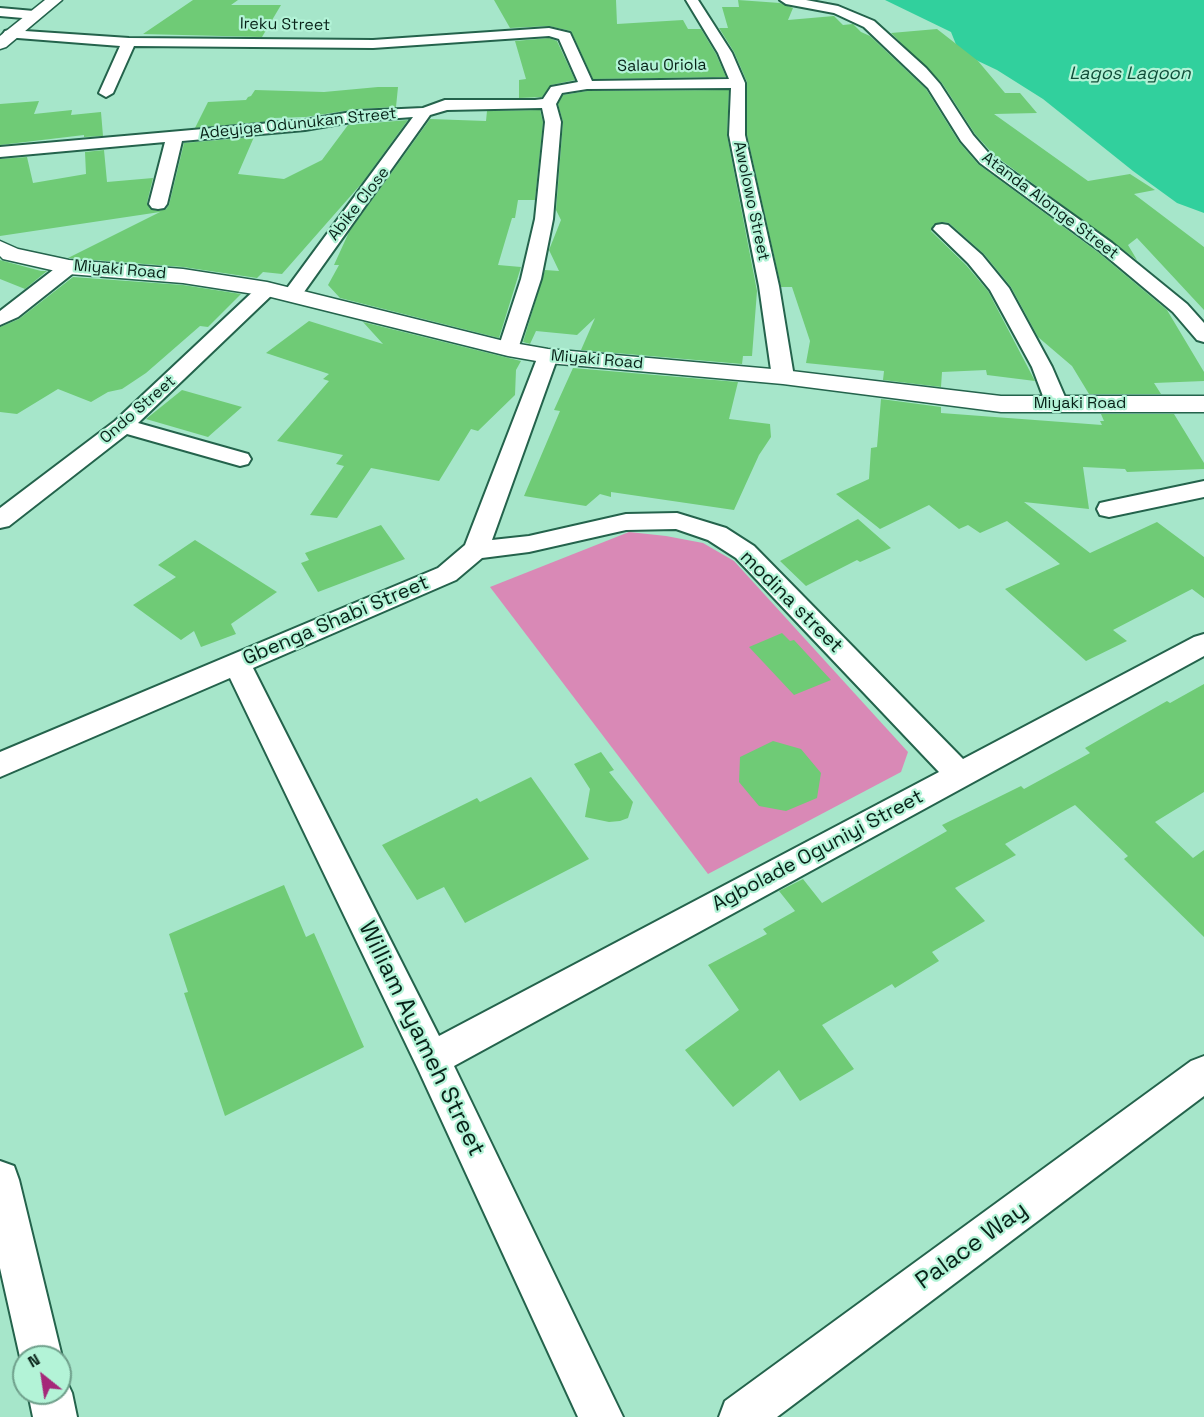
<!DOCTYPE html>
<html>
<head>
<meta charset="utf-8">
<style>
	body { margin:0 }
	#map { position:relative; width:1204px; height:1417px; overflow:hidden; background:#a6e6ca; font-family:"Space Grotesk",sans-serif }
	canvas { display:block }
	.north { position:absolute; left:12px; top:1345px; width:60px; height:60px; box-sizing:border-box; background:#b3f3d7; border:2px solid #6f9f8b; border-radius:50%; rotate:330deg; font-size:16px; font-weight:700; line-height:24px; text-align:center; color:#082218 }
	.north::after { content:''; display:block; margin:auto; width:21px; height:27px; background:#a52879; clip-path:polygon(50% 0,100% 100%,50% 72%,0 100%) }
</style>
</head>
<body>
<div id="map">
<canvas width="1204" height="1417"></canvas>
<div class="north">N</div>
</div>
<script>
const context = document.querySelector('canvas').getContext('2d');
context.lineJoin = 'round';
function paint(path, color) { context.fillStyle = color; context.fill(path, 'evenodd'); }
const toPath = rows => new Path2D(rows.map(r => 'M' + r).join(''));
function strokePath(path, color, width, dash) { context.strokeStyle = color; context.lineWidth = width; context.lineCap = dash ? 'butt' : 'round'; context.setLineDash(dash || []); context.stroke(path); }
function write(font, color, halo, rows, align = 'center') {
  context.font = font + ' "Space Grotesk",sans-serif'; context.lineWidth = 4.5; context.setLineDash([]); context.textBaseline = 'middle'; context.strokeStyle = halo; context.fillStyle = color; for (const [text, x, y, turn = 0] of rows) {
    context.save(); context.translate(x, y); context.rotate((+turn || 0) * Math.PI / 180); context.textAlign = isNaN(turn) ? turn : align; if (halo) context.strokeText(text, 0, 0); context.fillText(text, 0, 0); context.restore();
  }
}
const green = toPath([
	[629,532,666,536,703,543,734,561,908,752,901,772,708,874,490,587]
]);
const water = toPath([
	[885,0,1204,0,1204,213,1177,203,1133,171,1043,99,997,70,959,52,951,32]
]);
const building = toPath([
	[193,0,238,0,231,5,281,5,262,37,143,34],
	[494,0,616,0,617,24,683,20,688,29,701,29,716,54,726,77,593,79,571,31,549,26,510,28],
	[738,0,780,3,793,8,788,20,834,16,843,25,853,24,861,32,870,36,926,89,959,142,978,164,1099,253,1167,310,1204,372,1204,381,1154,383,1161,394,1089,394,1072,366,1038,337,1011,287,984,254,949,223,942,222,934,224,931,231,966,265,988,291,1035,381,987,375,986,370,942,372,941,387,883,380,884,371,806,363,810,341,792,287,781,287,747,135,747,82,734,52,719,28,728,28,722,7,739,7],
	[937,29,978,61,1005,93,1020,93,1037,113,994,114,1088,181,1130,174,1155,190,1134,194,1204,247,1204,310,1137,238,1128,245,1137,260,994,155,975,134,942,83,891,33],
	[549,38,557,41,575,80,551,85,542,97,519,98,519,80,526,79,515,41],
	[378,87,398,87,396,107,357,109,306,117,273,118,273,121,195,128,208,102,246,100,248,97,251,96,255,90,324,92],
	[729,90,727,135,757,291,752,356,743,356,742,364,581,350,595,318,577,335,536,331,530,344,523,342,545,270,559,271,549,250,561,220,556,210,563,122,558,104,563,95,587,91],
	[39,101,34,114,72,110,71,115,101,112,103,136,84,137,84,135,0,145,0,104],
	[540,110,543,122,535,200,518,200,515,218,512,218,498,265,521,267,499,338,340,298,328,285,339,265,334,265,349,232,430,119,486,121,487,111],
	[408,120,362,183,282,274,263,272,257,278,183,267,68,258,160,212,0,236,0,159,27,157,33,183,86,174,85,152,104,150,107,182,153,178,147,203,150,209,158,211,166,209,169,205,184,143,254,137,238,174,284,179,322,160,348,125],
	[0,260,41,271,47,271,25,289,0,279],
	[73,277,183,285,241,294,208,327,200,326,146,373,122,389,108,392,91,402,58,389,17,414,0,412,0,327,19,319],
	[309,321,383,344,363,322,521,361,516,370,515,395,478,431,471,429,439,481,371,468,337,518,310,515,344,466,336,464,343,455,277,441,329,381,323,379,329,374,266,353],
	[573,368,738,382,729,419,770,424,771,437,759,455,734,510,611,492,611,497,600,494,586,506,524,496,560,411,554,410],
	[182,390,242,407,208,437,146,419],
	[881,399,941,407,941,413,1102,425,1100,421,1104,421,1101,414,1174,414,1204,463,1204,469,1127,472,1125,469,1083,467,1089,509,1024,502,1090,553,1157,522,1204,557,1204,598,1192,589,1113,630,1127,641,1086,661,1005,589,1060,564,1007,521,980,533,968,525,959,529,929,505,880,529,836,494,869,479,871,448,877,447],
	[858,519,891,548,860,562,857,560,806,586,780,561],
	[381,525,405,559,318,592,301,563,309,560,305,553],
	[195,540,277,592,231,624,236,634,201,647,194,631,181,640,133,605,176,577,158,565],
	[782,633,790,641,794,640,831,680,794,695,749,647],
	[1204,684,1204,792,1155,822,1193,858,1204,850,1204,937,1124,859,1128,856,1075,805,1005,844,1016,855,955,888,985,921,932,952,939,961,895,988,892,984,822,1025,854,1069,800,1101,779,1070,733,1107,685,1050,739,1010,708,965,767,934,763,929,795,911,779,891,803,879,822,903,947,831,942,825,1021,786,1024,789,1090,753,1085,748,1130,722,1167,701,1170,703],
	[773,741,801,749,821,773,817,798,786,811,759,806,739,782,740,757],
	[601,752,614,770,609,772,633,802,628,818,620,821,609,822,585,817,590,789,574,764],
	[531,777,589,859,465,923,444,887,417,900,382,845,477,798,480,802],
	[284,885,306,937,314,933,364,1047,225,1116,184,993,188,992,169,934]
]);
const minor = toPath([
	[686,0,698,0,732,53,745,83,745,135,779,286,794,377,790,381,783,383,776,381,772,377,759,286,729,135,731,88,587,89,562,93,556,104,561,122,553,219,541,279,518,349,515,353,508,355,501,353,498,349,521,279,535,219,545,122,542,108,447,110,430,115,299,299,292,301,285,299,282,295,413,117,357,121,305,130,182,141,167,204,164,208,158,209,152,208,149,204,165,142,0,157,0,147,305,120,357,111,423,108,445,100,535,100,543,99,551,87,578,82,559,39,549,36,373,48,134,46,113,93,106,97,99,93,120,46,5,37,3,34,5,31,10,30,129,38,373,40,549,28,570,33,592,81,729,79,718,53,686,0],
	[780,0,806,0,838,6,874,21,926,68,940,84,973,135,992,157,1112,243,1187,304,1204,323,1204,342,1197,340,1173,312,1100,251,980,163,961,141,928,88,864,27,834,13,786,4,780,0],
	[0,8,34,11,41,15,34,19,0,16,0,8],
	[942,224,948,225,982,255,1009,288,1052,367,1068,404,1065,409,1057,411,1049,409,1046,404,1032,367,990,290,968,263,933,229,936,225,942,224],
	[69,261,76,263,78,267,76,271,18,317,0,325,0,311,62,263,69,261],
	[267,283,274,285,277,289,274,293,138,423,248,454,251,459,248,464,240,466,127,434,9,526,0,528,0,508,115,421,260,285,267,283],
	[548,350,555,352,558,356,492,540,529,536,626,514,677,513,726,528,754,546,963,759,1194,637,1204,634,1204,656,454,1066,623,1417,578,1417,419,1071,230,678,0,777,0,752,438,568,465,545,538,356,541,352,548,350],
	[676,529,708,540,736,558,939,772,439,1036,253,668,456,580,482,558,529,552,626,530,676,529],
	[1204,481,1204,497,1109,517,1100,515,1097,509,1100,503,1109,501,1204,481],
	[1204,1056,1204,1096,777,1417,719,1417,725,1401,1191,1061,1204,1056],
	[0,1161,14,1166,19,1180,62,1357,60,1363,60,1357,24,1357,24,1368,20,1357,0,1268,0,1161],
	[60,1375,65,1378,72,1393,77,1417,33,1417,28,1393,60,1393,60,1375]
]);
const tertiary = toPath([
	[45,0,62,0,6,47,0,49,0,36,45,0],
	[0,241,18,249,69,260,183,269,267,282,508,342,548,349,783,370,1001,396,1204,396,1204,412,1001,412,783,384,548,363,508,356,267,296,183,283,69,274,3,259,0,256,0,241]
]);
const farStreetnames = [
	["Ireku Street",285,25,1],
	["Salau Oriola",662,66,-1],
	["Adeyiga Odunukan Street",298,124,-6],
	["Awolowo Street",751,201,78],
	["Abike Close",359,204,-52],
	["Atanda Alonge Street",1050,206,37],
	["Miyaki Road",120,270,5],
	["Miyaki Road",597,360,5],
	["Miyaki Road",1080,404],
	["Ondo Street",138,410,-41]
];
const farWaternames = [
	["Lagos Lagoon",1130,74]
];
const streetNames = [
	["modina street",791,602,45],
	["Gbenga Shabi Street",336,621,-23],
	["Agbolade Oguniyi Street",818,851,-28]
];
const nearStreetnames = [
	["William Ayameh Street",421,1039,64],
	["Palace Way",972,1246,-36]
];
paint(green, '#d989b6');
paint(water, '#31d09d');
paint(building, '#6fcb76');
strokePath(minor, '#24634c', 4);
strokePath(tertiary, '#24634c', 3);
paint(minor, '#fff');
paint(tertiary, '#fff');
write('16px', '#082218', '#b3f3d7', farStreetnames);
write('italic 18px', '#104e39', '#b3f3d7', farWaternames);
write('20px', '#082218', '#b3f3d7', streetNames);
write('24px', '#082218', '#b3f3d7', nearStreetnames);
</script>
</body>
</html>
